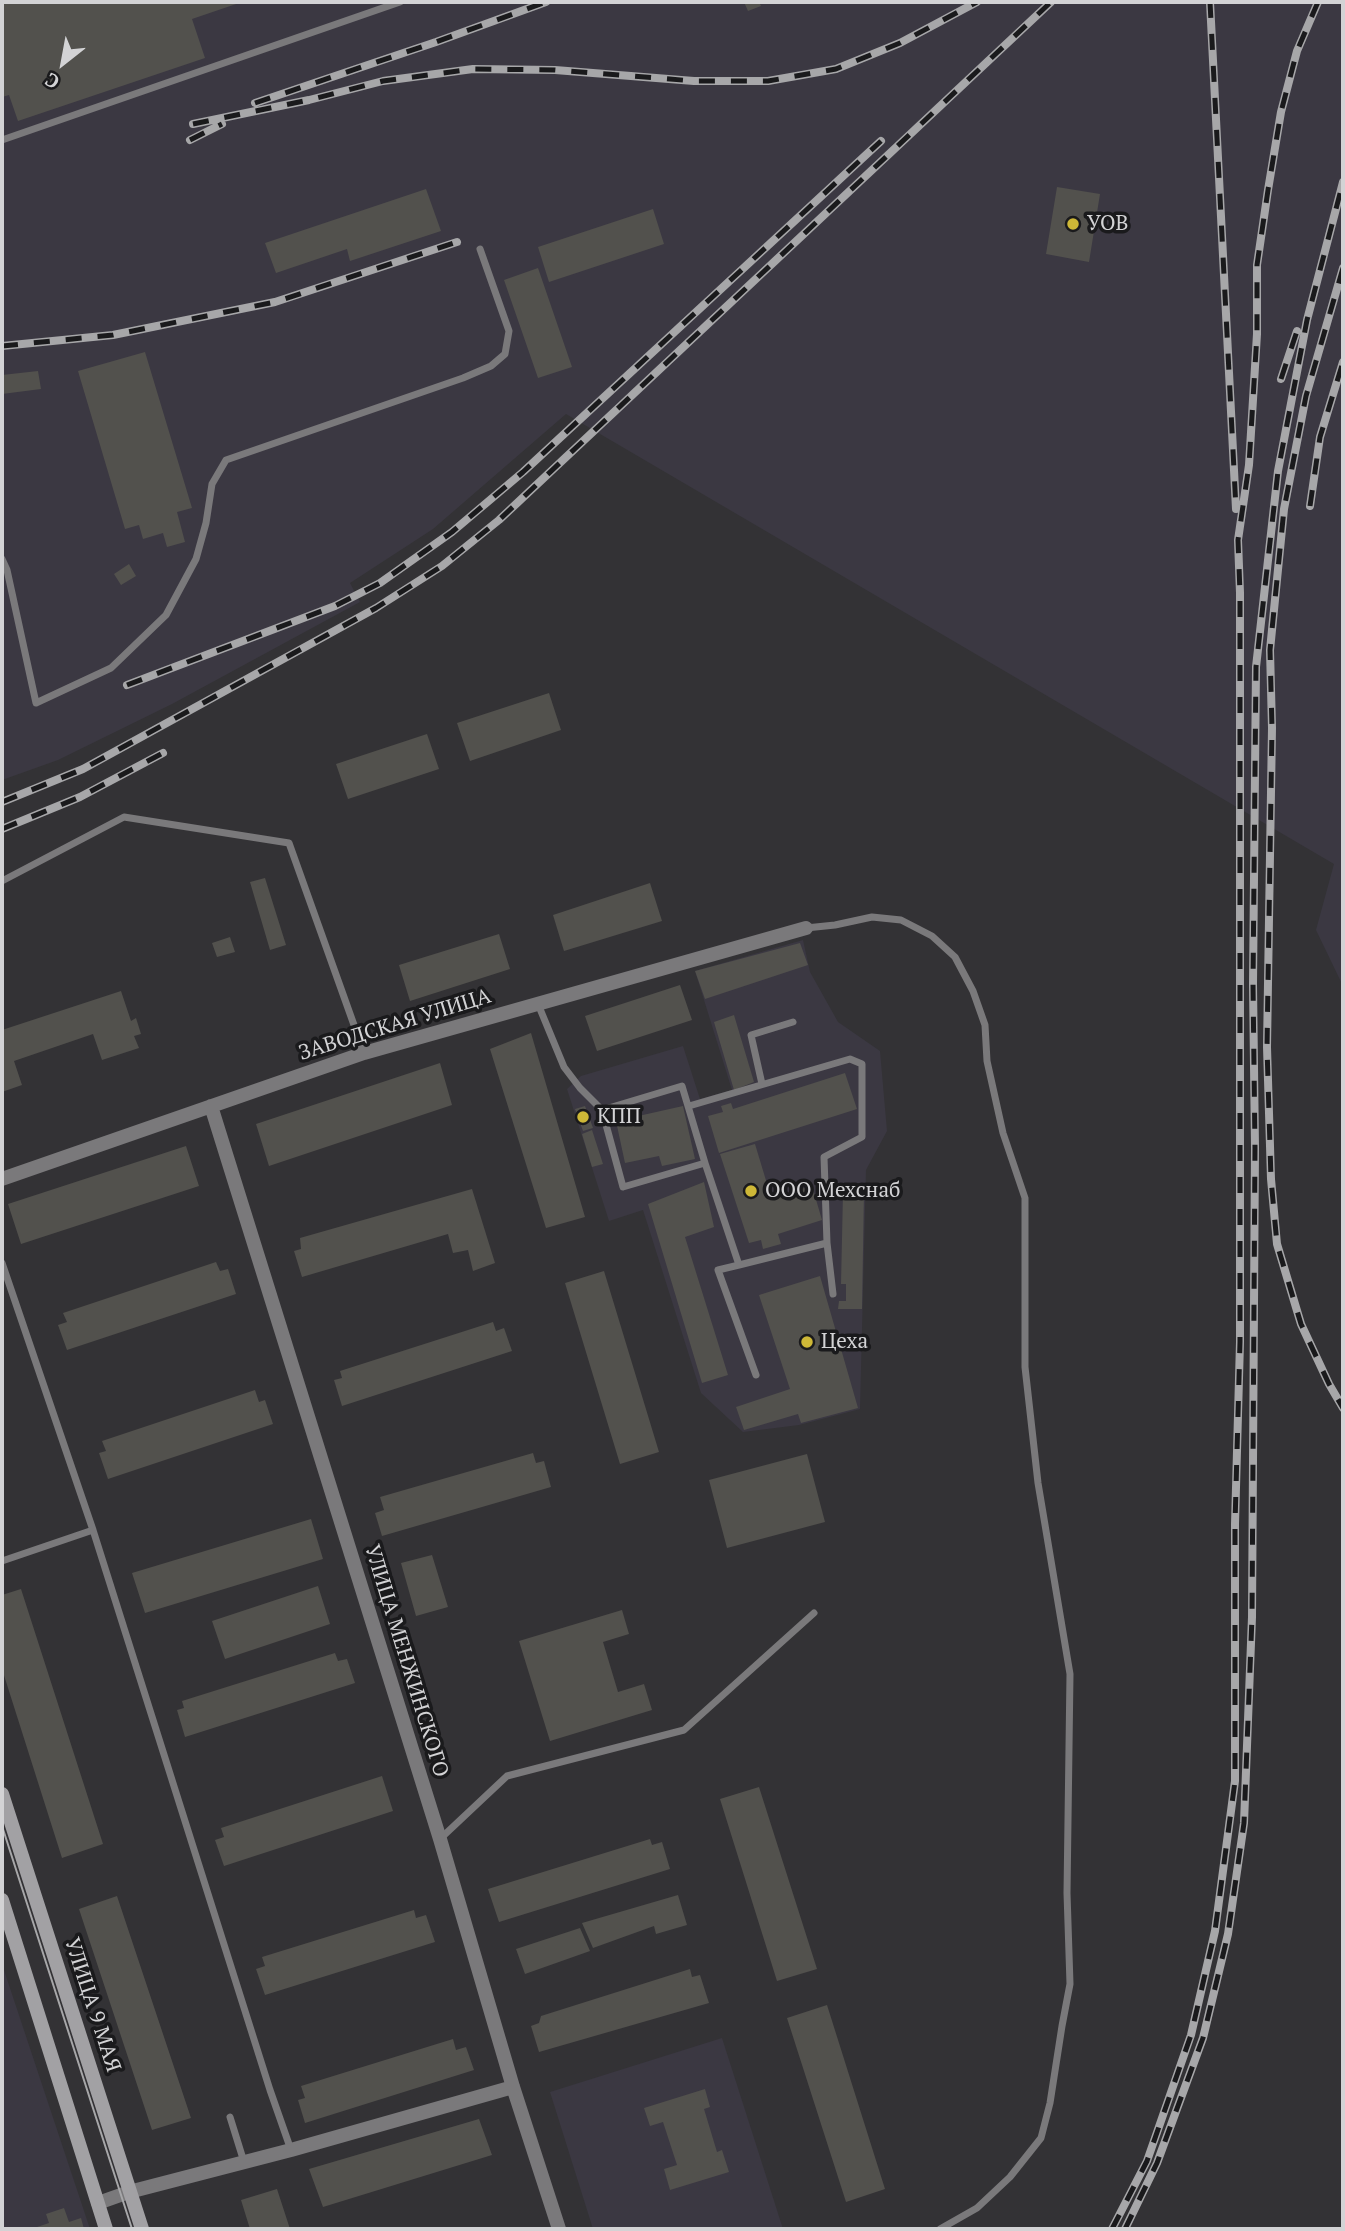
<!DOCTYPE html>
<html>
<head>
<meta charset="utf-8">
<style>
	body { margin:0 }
	#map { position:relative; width:1345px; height:2231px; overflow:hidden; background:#333235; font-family:"PT Serif",serif }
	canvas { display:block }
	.frame { position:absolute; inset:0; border:4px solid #d3d3d5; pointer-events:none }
	.north { position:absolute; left:28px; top:28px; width:70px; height:70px; -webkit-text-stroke:5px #1a1a1c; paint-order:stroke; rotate:211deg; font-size:19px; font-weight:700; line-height:28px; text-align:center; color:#d3d3d5 }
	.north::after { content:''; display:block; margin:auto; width:24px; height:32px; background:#d3d3d5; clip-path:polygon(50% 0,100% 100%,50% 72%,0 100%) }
</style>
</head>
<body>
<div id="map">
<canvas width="1345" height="2231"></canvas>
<div class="frame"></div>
<div class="north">С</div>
</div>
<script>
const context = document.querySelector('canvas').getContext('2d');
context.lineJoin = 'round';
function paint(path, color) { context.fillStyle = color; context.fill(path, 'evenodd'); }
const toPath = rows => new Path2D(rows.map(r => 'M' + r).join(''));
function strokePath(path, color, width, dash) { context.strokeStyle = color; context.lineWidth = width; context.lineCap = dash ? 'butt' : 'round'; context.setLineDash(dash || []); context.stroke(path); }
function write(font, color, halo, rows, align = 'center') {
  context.font = font + ' "PT Serif",serif'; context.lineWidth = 7; context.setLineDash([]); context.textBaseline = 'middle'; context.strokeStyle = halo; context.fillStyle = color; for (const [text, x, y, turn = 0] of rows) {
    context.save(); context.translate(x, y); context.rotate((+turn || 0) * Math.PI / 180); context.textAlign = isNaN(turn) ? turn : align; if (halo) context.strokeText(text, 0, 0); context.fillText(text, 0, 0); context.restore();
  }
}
const built = toPath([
	[2,2,1343,2,1343,986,1316,930,1334,864,566,414,433,529,350,583,360,602,172,704,58,760,2,780],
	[803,940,810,972,838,1022,880,1051,887,1131,866,1170,860,1409,799,1425,743,1432,701,1393,643,1210,609,1221,567,1089,581,1076,683,1046,700,1099,732,1090,695,971],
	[2,1964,90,2229,2,2229],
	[722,2038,783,2229,593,2229,550,2092]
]);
const building = toPath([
	[2,2,242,2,192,19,205,58,18,121,9,95,2,97],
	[744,2,759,2,761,6,748,11],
	[1057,187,1100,194,1089,262,1046,254],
	[426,189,441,231,350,261,347,249,276,273,265,243],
	[653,209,664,244,549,282,538,247],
	[538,268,572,367,538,378,504,280],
	[145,352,192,508,177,512,185,542,167,547,163,533,143,539,139,525,125,529,78,371],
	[38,371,41,389,2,394,2,375],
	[129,564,136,576,121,585,114,574],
	[549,693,561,730,470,761,457,723],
	[427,734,439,769,348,799,336,764],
	[265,878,286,945,270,950,250,882],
	[650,883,662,921,564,951,553,915],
	[499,934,510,969,410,1001,399,965],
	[230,937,235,952,217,957,212,943],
	[800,943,808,965,705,999,695,971],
	[680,985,692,1020,597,1051,585,1016],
	[121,991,131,1021,136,1018,141,1034,134,1036,139,1048,102,1060,93,1034,14,1061,22,1085,2,1092,2,1030],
	[734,1015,754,1082,734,1090,714,1022],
	[531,1033,585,1217,546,1228,490,1049],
	[440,1063,452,1105,269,1166,256,1124],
	[845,1073,857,1109,719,1153,708,1116,723,1112,721,1106,731,1103,733,1109],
	[585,1106,593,1128,583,1131,575,1109],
	[683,1106,695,1159,662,1166,659,1156,625,1163,616,1121],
	[592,1130,603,1164,592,1167,582,1134],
	[755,1144,771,1197,812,1186,822,1220,778,1234,781,1244,763,1249,761,1240,749,1243,720,1154],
	[186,1146,199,1186,21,1244,8,1204],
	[704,1182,714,1227,685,1237,728,1375,702,1383,648,1204],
	[472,1189,495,1263,473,1271,468,1250,453,1253,448,1234,302,1277,294,1251,301,1249,300,1238],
	[843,1192,864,1192,862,1309,838,1309,839,1301,846,1301,846,1284,841,1284],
	[216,1262,220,1271,228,1269,236,1294,67,1350,58,1325,67,1322,63,1313],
	[604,1271,659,1452,620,1464,565,1283],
	[820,1276,858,1408,801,1423,798,1414,744,1430,736,1407,790,1389,759,1295],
	[493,1322,496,1331,504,1328,512,1351,342,1406,334,1380,342,1378,340,1371],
	[255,1390,259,1402,265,1400,273,1424,108,1479,99,1453,106,1451,102,1441],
	[533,1453,536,1463,544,1461,551,1487,382,1536,375,1513,384,1510,380,1497],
	[807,1454,825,1522,727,1548,709,1480],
	[311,1519,323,1559,145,1613,132,1573],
	[432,1555,448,1607,416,1616,401,1563],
	[318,1586,330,1624,225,1659,212,1621],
	[21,1589,103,1844,62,1858,2,1669,2,1595],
	[622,1610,629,1634,603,1642,618,1692,644,1684,652,1710,550,1741,519,1641],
	[335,1653,338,1661,347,1659,355,1683,185,1737,177,1710,184,1708,182,1701],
	[382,1776,393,1811,224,1866,215,1840,224,1837,221,1828],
	[759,1787,817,1969,777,1981,720,1799],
	[650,1839,652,1845,662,1842,670,1869,499,1922,488,1889],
	[678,1895,687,1925,656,1934,654,1926,593,1948,582,1923],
	[117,1896,191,2118,152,2130,79,1909],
	[414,1910,416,1918,426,1915,435,1942,265,1995,256,1969,265,1966,262,1957],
	[580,1928,590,1951,525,1974,516,1949],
	[690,1969,692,1977,700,1975,709,2003,539,2052,531,2026,539,2023,541,2016],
	[827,2005,885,2189,846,2202,787,2018],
	[453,2039,456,2050,466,2047,474,2070,305,2123,298,2100,305,2098,301,2086],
	[705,2089,710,2107,704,2109,717,2152,722,2150,729,2172,670,2190,664,2169,677,2165,663,2122,650,2126,644,2108],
	[479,2119,492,2155,323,2207,309,2169],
	[277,2189,290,2229,250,2229,241,2200],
	[64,2208,69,2222,81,2218,84,2229,37,2229,37,2227,49,2223,46,2214]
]);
const service = toPath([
	[2,140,400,2],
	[2,559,7,570,36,703,111,668,166,615,196,559,206,523,212,484,226,460,463,378,491,366,505,354,509,331,480,249],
	[2,881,124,817,289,843,364,1053],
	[806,928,835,925,872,917,901,920,932,936,955,957,973,991,985,1025,987,1061,1003,1133,1025,1198,1025,1367,1038,1483,1070,1674,1067,1893,1070,1984,1062,2026,1050,2103,1041,2138,1010,2177,977,2208,940,2229],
	[538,1004,564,1067,580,1088,602,1110,623,1187,705,1163,682,1086,602,1110],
	[762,1084,751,1035,793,1022],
	[689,1106,850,1059,862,1064,862,1137,824,1157,827,1243],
	[705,1163,739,1265,718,1270,756,1375],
	[2,1263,93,1530,270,2090,291,2150],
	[739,1265,827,1243,833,1294],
	[2,1561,93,1530],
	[440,1839,507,1776,684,1730,814,1613],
	[230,2117,244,2162]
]);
const minor = toPath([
	[211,1106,440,1839,513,2087,559,2229],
	[2,1179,364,1053,806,928],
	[98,2203,129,2192,291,2150,513,2087]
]);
const secondary = toPath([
	[2,1794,142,2229],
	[2,1900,106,2229]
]);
const tram = toPath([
	[2,1826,132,2229]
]);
const rail = toPath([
	[1210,2,1236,509],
	[255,103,436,42,546,2],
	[193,124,309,100,383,81,473,69,555,70,694,81,768,81,836,69,900,43,977,2],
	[190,140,222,124],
	[1343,268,1306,396,1284,509,1270,650,1272,728,1267,1047,1271,1179,1277,1244,1301,1324,1329,1384,1343,1408],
	[2,346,113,335,275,302,457,242],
	[1281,379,1297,331],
	[1310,506,1320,437,1343,362],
	[127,685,335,606,380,583,452,532,523,472,881,141],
	[2,802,83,769,376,608,442,566,499,520,1051,2],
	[2,829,80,797,163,753],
	[1112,2229,1147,2161,1191,2035,1215,1931,1235,1781,1235,1524,1240,1342,1240,593,1238,540,1249,465,1257,334,1257,265,1268,190,1281,112,1297,51,1318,2],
	[1125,2229,1157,2163,1203,2038,1228,1934,1244,1823,1252,1617,1255,1148,1253,984,1256,667,1278,471,1307,320,1343,182]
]);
const markers = [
	[1073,224,7,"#ceb837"],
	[583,1117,7,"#ceb837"],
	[751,1191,7,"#ceb837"],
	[807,1342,7,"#ceb837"]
];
const poiNames = [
	["УОВ",1087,224],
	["КПП",597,1117],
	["ООО Мехснаб",765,1191],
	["Цеха",821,1342]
];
const streetNames = [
	["ЗАВОДСКАЯ УЛИЦА",395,1025,-17],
	["УЛИЦА МЕНЖИНСКОГО",406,1661,73],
	["УЛИЦА 9 МАЯ",92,2005,72]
];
paint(built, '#3b3842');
paint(building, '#52514d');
strokePath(service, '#7a797b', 7);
strokePath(minor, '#7a797b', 14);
strokePath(secondary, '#a2a1a4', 14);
strokePath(tram, '#a7a7a9', 2);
strokePath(rail, '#a7a7a9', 8);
strokePath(rail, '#1a1a1c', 5, [16]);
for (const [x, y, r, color] of markers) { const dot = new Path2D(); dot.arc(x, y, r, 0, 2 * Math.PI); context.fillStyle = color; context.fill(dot); strokePath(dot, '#1a1a1c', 2.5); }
write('21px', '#d3d3d5', '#1a1a1c', poiNames, 'left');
write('21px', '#d3d3d5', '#1a1a1c', streetNames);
</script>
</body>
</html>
